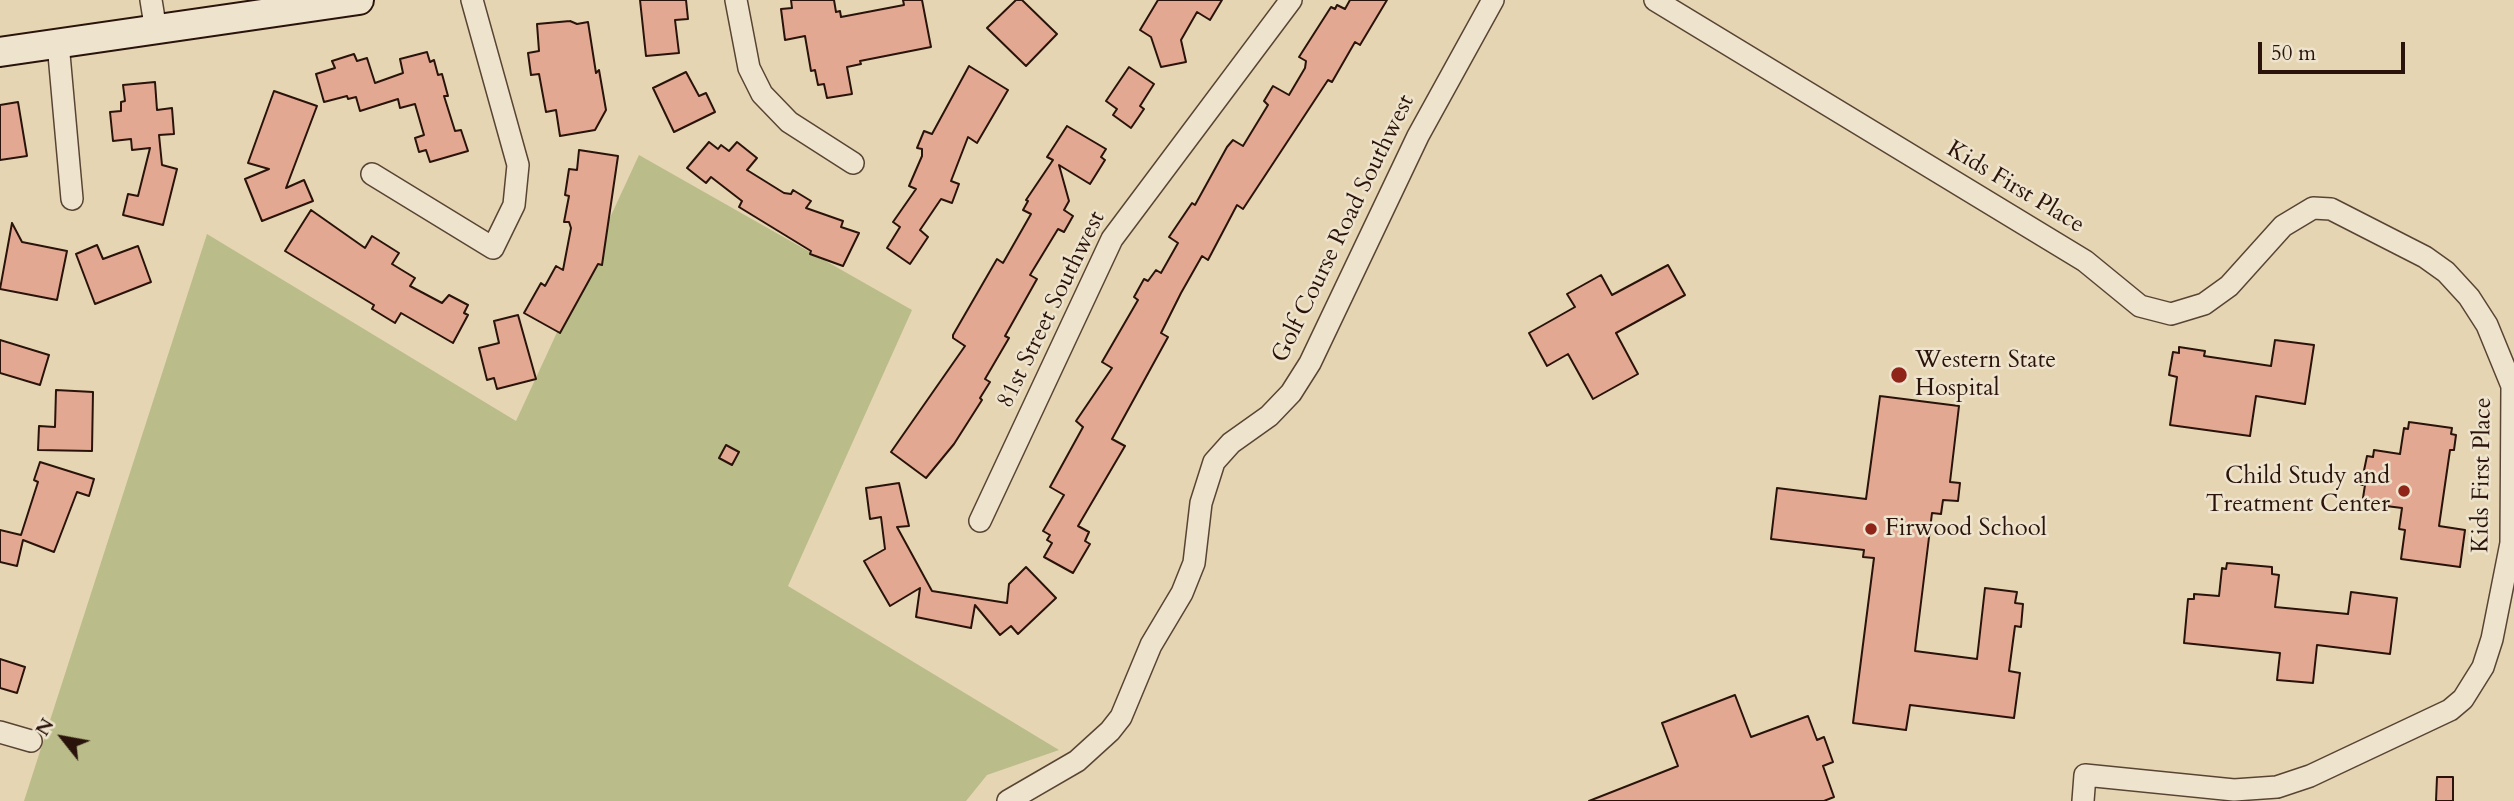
<!DOCTYPE html>
<html>
<head>
<meta charset="utf-8">
<style>
	body { margin:0 }
	#map { position:relative; width:2514px; height:801px; overflow:hidden; background:#e5d5b3; font-family:Cardo,serif }
	canvas { display:block }
	.north { position:absolute; left:28px; top:703px; width:70px; height:70px; -webkit-text-stroke:5px #eee4ce; paint-order:stroke; rotate:301deg; font-size:19px; font-weight:700; line-height:28px; text-align:center; color:#2a130a }
	.north::after { content:''; display:block; margin:auto; width:24px; height:32px; background:#2a130a; clip-path:polygon(50% 0,100% 100%,50% 72%,0 100%) }
	.scale { position:absolute; left:2258px; top:42px; width:147px; height:32px; box-sizing:border-box; border:4px solid #2a130a; border-top:0; padding-left:9px; font-size:21px; line-height:24px; white-space:nowrap; color:#2a130a; -webkit-text-stroke:5px #eee4ce; paint-order:stroke }
</style>
</head>
<body>
<div id="map">
<canvas width="2514" height="801"></canvas>
<div class="north">N</div>
<div class="scale">50 m</div>
</div>
<script>
const context = document.querySelector('canvas').getContext('2d');
context.lineJoin = 'round';
function paint(path, color) { context.fillStyle = color; context.fill(path, 'evenodd'); }
const toPath = rows => new Path2D(rows.map(r => 'M' + r).join(''));
function strokePath(path, color, width, dash) { context.strokeStyle = color; context.lineWidth = width; context.lineCap = dash ? 'butt' : 'round'; context.setLineDash(dash || []); context.stroke(path); }
function write(font, color, halo, rows, align = 'center') {
  context.font = font + ' Cardo,serif'; context.lineWidth = 5; context.setLineDash([]); context.textBaseline = 'middle'; context.strokeStyle = halo; context.fillStyle = color; for (const [text, x, y, turn = 0] of rows) {
    context.save(); context.translate(x, y); context.rotate((+turn || 0) * Math.PI / 180); context.textAlign = isNaN(turn) ? turn : align; if (halo) context.strokeText(text, 0, 0); context.fillText(text, 0, 0); context.restore();
  }
}
const green = toPath([
	[639,155,912,310,788,586,1059,750,987,775,966,801,24,801,207,234,516,421]
]);
const building = toPath([
	[640,0,686,0,688,19,675,20,679,53,646,56,640,0],
	[791,0,834,0,836,12,840,11,841,17,904,5,903,0,922,0,931,47,860,61,861,64,847,67,852,94,827,98,824,84,818,85,815,70,811,71,805,36,785,40,781,9,792,8,791,0],
	[1016,0,1022,0,1057,34,1026,66,987,28,1016,0],
	[1158,0,1222,0,1210,20,1197,12,1181,40,1186,62,1161,67,1151,37,1140,30,1158,0],
	[1350,0,1387,0,1360,45,1355,42,1332,82,1328,80,1243,209,1237,205,1208,260,1202,256,1181,293,1161,333,1168,337,1112,439,1125,446,1078,526,1089,532,1085,541,1090,544,1073,573,1044,557,1052,543,1047,540,1050,535,1043,531,1064,495,1050,487,1083,427,1076,421,1112,368,1102,362,1138,300,1134,297,1144,279,1148,281,1156,270,1161,273,1178,243,1169,237,1192,203,1195,205,1227,147,1233,140,1243,146,1268,105,1264,101,1273,86,1289,95,1305,68,1306,61,1299,57,1331,7,1335,9,1337,5,1345,9,1350,0],
	[570,21,577,24,588,22,596,73,599,70,606,110,595,130,560,136,556,110,546,112,539,74,531,75,528,53,539,51,537,24,570,21],
	[427,52,430,62,434,60,438,75,442,74,448,96,444,96,455,131,461,130,468,151,430,162,426,150,419,152,415,138,424,135,415,104,400,108,398,99,360,111,356,97,348,99,347,96,324,102,316,74,335,68,332,61,354,54,357,61,367,58,375,83,403,73,400,59,427,52],
	[969,66,1008,90,977,143,968,137,951,181,959,184,952,203,941,199,920,230,928,237,910,264,887,248,900,227,893,222,916,189,909,186,922,156,922,149,917,148,924,131,932,134,969,66],
	[1129,67,1154,84,1140,106,1144,109,1131,128,1113,115,1117,109,1106,101,1129,67],
	[686,72,699,96,706,93,715,112,674,132,653,88,686,72],
	[155,82,157,110,172,108,174,134,159,135,162,165,177,169,163,225,123,215,128,194,138,196,150,148,132,150,131,139,113,141,110,112,121,111,121,102,125,101,123,85,155,82],
	[274,91,317,106,286,188,304,180,313,201,262,221,245,179,269,169,248,163,274,91],
	[18,102,27,156,0,160,0,105,18,102],
	[1067,126,1106,149,1101,157,1105,160,1090,184,1059,165,1069,201,1064,210,1073,216,1064,232,1058,229,1030,275,1037,279,1005,336,1009,338,985,379,990,382,980,398,982,400,954,444,926,478,891,452,965,346,953,338,953,335,997,259,1003,263,1031,214,1023,210,1028,201,1026,200,1053,160,1047,157,1067,126],
	[709,142,718,149,721,145,729,151,737,142,757,158,747,170,784,193,791,194,793,190,811,201,806,208,843,221,841,227,859,233,843,266,810,254,811,251,739,207,742,201,711,177,706,183,687,168,709,142],
	[579,150,618,156,602,265,598,264,560,333,524,313,541,283,545,286,556,266,563,270,571,228,569,222,564,222,569,196,565,195,569,169,577,170,579,150],
	[311,210,365,248,372,236,399,253,392,264,415,278,410,286,442,303,449,295,468,305,464,313,468,315,453,343,401,313,395,323,372,309,374,305,285,251,311,210],
	[12,223,22,242,67,251,57,300,0,289,12,223],
	[97,245,103,259,138,246,151,282,95,304,76,254,97,245],
	[1668,265,1685,295,1616,333,1638,374,1593,399,1568,354,1547,366,1529,333,1575,307,1567,294,1601,275,1612,295,1668,265],
	[518,315,536,379,497,389,494,378,487,380,479,348,499,343,494,321,518,315],
	[0,340,49,355,40,385,0,373,0,340],
	[2275,340,2314,345,2305,404,2256,396,2250,436,2170,425,2177,377,2169,375,2173,352,2179,353,2179,347,2205,351,2204,356,2271,366,2275,340],
	[56,390,93,392,92,451,38,450,39,426,55,427,56,390],
	[1880,396,1959,406,1950,482,1960,483,1958,501,1943,500,1941,514,1932,513,1915,651,1977,659,1985,588,2017,592,2015,603,2023,604,2021,627,2015,626,2009,671,2020,673,2014,718,1910,705,1906,730,1853,723,1874,558,1863,557,1864,550,1771,539,1777,488,1866,499,1880,396],
	[2409,422,2452,428,2451,434,2456,435,2454,450,2450,450,2439,526,2465,530,2460,567,2401,559,2405,530,2399,529,2402,508,2370,504,2371,499,2363,498,2365,485,2361,485,2367,456,2373,457,2374,450,2400,454,2404,428,2408,429,2409,422],
	[726,445,739,452,732,465,719,458,726,445],
	[40,462,94,479,89,496,77,492,54,552,23,540,17,566,0,562,0,530,21,535,38,482,34,480,40,462],
	[899,483,909,526,897,527,932,591,1007,603,1009,584,1026,567,1056,598,1018,634,1011,626,1000,635,975,605,971,628,916,617,920,588,890,606,864,561,885,549,881,517,870,519,866,488,899,483],
	[2227,563,2272,567,2272,574,2279,575,2275,607,2348,614,2351,592,2397,598,2390,654,2317,645,2313,683,2277,680,2280,653,2184,643,2188,599,2194,599,2194,594,2219,596,2222,568,2226,569,2227,563],
	[0,659,25,667,17,693,0,688,0,659],
	[1735,695,1751,737,1808,716,1817,740,1824,737,1833,762,1823,766,1834,797,1824,801,1589,801,1678,766,1662,723,1735,695],
	[2437,777,2453,777,2453,801,2436,801,2437,777]
]);
const street = toPath([
	[151,0,156,31],
	[736,0,749,68,762,94,789,122,853,163],
	[1655,0,2085,261,2140,306,2171,314,2204,304,2229,286,2283,226,2313,208,2331,209,2425,257,2446,272,2469,297,2487,325,2512,386,2511,543,2492,639,2483,667,2463,699,2450,710,2310,776,2277,787,2234,790,2085,775,2083,801],
	[58,43,72,199],
	[372,174,493,248,514,205,518,165,472,0],
	[980,521,1112,239,1291,0],
	[0,732,31,741],
	[1008,801,1077,761,1110,731,1121,717,1151,645,1182,593,1194,563,1201,503,1214,462,1231,443,1269,416,1291,393,1310,363,1418,136,1493,0]
]);
const secondary = toPath([
	[0,52,359,0]
]);
const markers = [
	[1899,375,9,"#8f2418"],
	[2404,491,7,"#8f2418"],
	[1871,529,7,"#8f2418"]
];
const streetNames = [
	["Kids First Place",2015,188,31],
	["Golf Course Road Southwest",1344,229,-64],
	["81st Street Southwest",1052,310,-64],
	["Kids First Place",2483,475,-89]
];
const poiNames = [
	["Western State",1915,361],
	["Hospital",1915,389],
	["Child Study and",2390,477,"right"],
	["Treatment Center",2390,505,"right"],
	["Firwood School",1885,529]
];
paint(green, '#babc89');
paint(building, '#e3a892');
strokePath(building, '#2a130a', 2);
strokePath(street, '#594434', 24);
strokePath(secondary, '#2a130a', 32);
strokePath(street, '#eee4ce', 21);
strokePath(secondary, '#eee4ce', 28);
for (const [x, y, r, color] of markers) { const dot = new Path2D(); dot.arc(x, y, r, 0, 2 * Math.PI); context.fillStyle = color; context.fill(dot); strokePath(dot, '#eee4ce', 2.5); }
write('24px', '#2a130a', '#eee4ce', streetNames);
write('24px', '#2a130a', '#eee4ce', poiNames, 'left');
</script>
</body>
</html>
